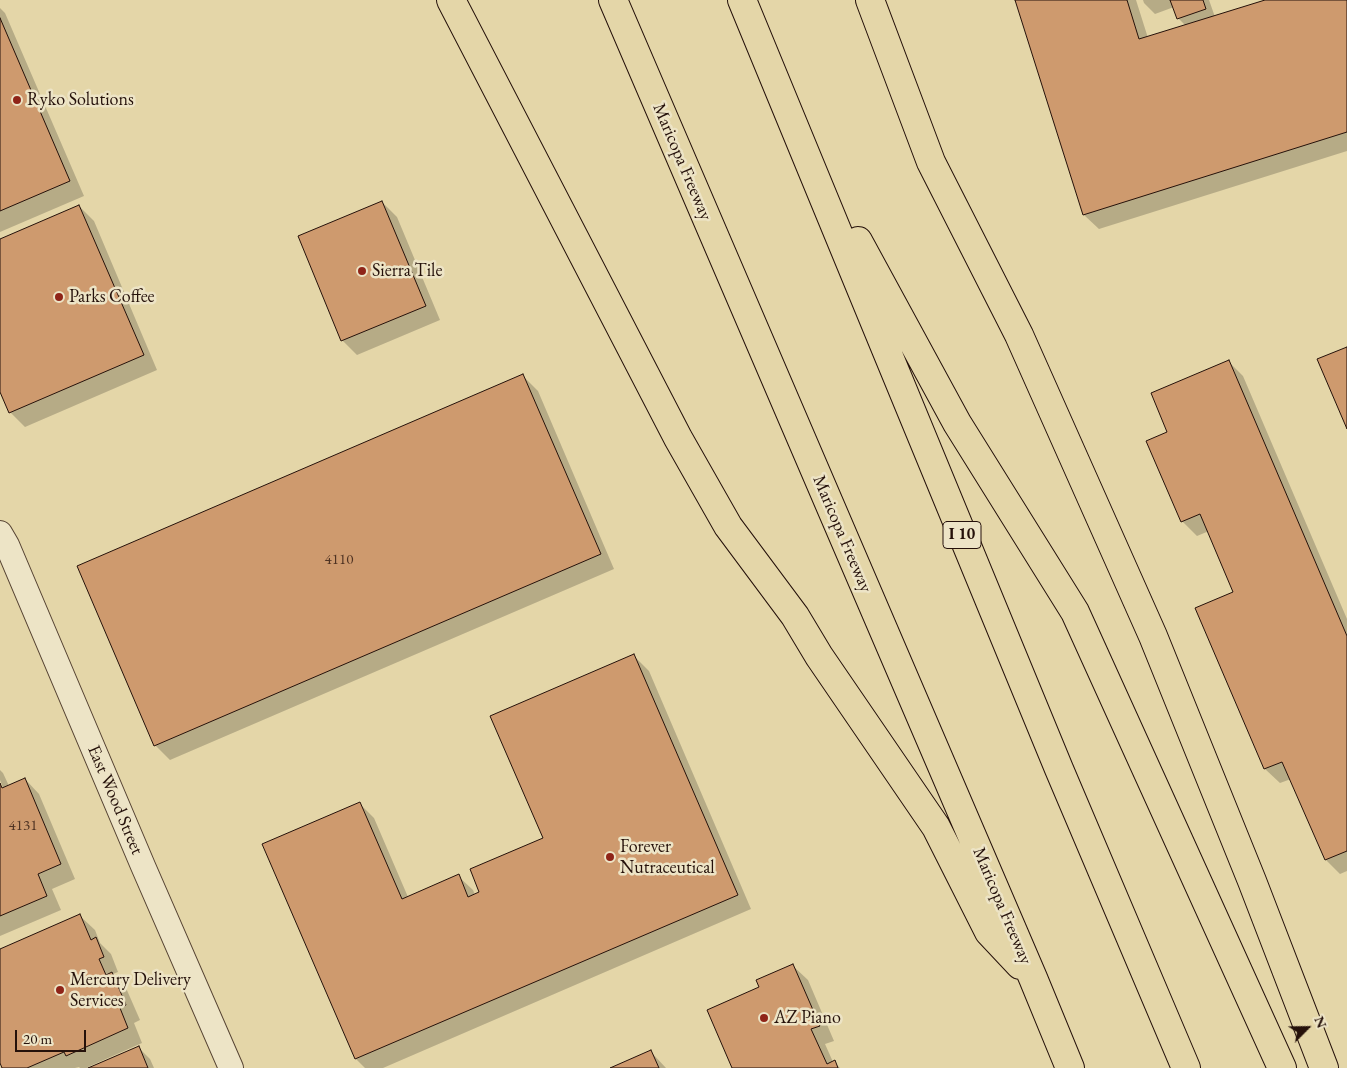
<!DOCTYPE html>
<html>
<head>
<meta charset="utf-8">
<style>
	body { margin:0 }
	#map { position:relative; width:1347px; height:1068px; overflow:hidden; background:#e4d6a8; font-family:"EB Garamond",serif }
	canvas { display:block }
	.north { position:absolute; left:1282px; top:1003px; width:50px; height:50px; -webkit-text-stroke:4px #ede4c6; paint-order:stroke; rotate:67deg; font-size:14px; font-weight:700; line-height:20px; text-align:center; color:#25110a }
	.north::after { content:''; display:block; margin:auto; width:18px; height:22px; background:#25110a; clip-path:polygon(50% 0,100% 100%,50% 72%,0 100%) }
	.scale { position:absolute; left:15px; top:1030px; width:71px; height:22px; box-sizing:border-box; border:2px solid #25110a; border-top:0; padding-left:6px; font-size:15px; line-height:18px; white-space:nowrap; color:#25110a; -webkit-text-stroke:4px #ede4c6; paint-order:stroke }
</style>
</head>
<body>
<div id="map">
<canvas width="1347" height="1068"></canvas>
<div class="north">N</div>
<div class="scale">20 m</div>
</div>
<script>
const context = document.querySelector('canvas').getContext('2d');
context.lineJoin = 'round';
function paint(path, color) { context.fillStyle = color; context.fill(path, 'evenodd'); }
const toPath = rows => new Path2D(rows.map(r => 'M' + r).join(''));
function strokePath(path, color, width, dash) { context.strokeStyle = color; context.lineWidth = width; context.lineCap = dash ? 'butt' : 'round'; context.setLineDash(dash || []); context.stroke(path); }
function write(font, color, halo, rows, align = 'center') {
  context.font = font + ' "EB Garamond",serif'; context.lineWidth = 5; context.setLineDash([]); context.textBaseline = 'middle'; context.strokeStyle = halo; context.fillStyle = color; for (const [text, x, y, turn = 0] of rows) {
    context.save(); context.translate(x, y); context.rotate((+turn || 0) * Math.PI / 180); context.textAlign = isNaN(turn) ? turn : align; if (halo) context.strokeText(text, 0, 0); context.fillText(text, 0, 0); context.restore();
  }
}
const shadow = toPath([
	[1016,0,1136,0,1148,38,1186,26,1178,18,1174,7,1155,14,1144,3,1143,0,1209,0,1215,17,1269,0,1347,0,1347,151,1099,229,1084,215],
	[0,8,5,13,84,196,0,232],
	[382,202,397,217,440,320,357,355,342,340],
	[79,206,94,221,157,370,25,427,10,412,0,388,0,240],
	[1228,361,1243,376,1347,619,1347,871,1340,874,1326,860,1291,779,1280,783,1265,769,1197,608,1235,592,1209,531,1197,536,1182,521,1169,432],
	[523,376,538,391,614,569,170,760,155,745],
	[634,656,649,671,751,909,383,1068,365,1068,356,1059,360,804,374,818,408,897,458,876,473,890,475,895,481,893,545,839],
	[0,770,3,773,9,786,25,779,39,794,75,879,52,889,61,910,0,936,0,786,5,793,0,780],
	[80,916,95,930,100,943,111,954,118,972,113,974,114,976,126,988,140,1020,134,1023,142,1043,88,1067,88,1068,80,1068,79,1067,75,1068,4,1068,0,1060,0,951],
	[793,966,808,980,834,1041,825,1044,833,1062,834,1062,840,1068,734,1068,761,988],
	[139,1048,150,1059,154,1068,92,1068],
	[651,1052,666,1068,613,1068]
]);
const building = toPath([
	[1015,0,1127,0,1139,39,1265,0,1347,0,1347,132,1083,215,1015,0],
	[1170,0,1203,0,1206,9,1177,19,1170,0],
	[0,18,70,181,0,211,0,18],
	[382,201,426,306,341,341,298,236,382,201],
	[79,205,144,355,9,413,0,392,0,239,79,205],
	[1347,347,1347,429,1317,359,1347,347],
	[1229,360,1347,636,1347,851,1325,860,1282,762,1264,769,1195,608,1233,592,1200,514,1181,522,1146,441,1167,432,1151,393,1229,360],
	[523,374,601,554,154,746,77,566,523,374],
	[634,654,738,895,355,1059,262,844,360,802,402,899,459,874,468,897,479,892,470,869,543,838,490,716,634,654],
	[25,778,61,864,38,874,47,896,0,916,0,783,2,788,25,778],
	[80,914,91,940,96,937,104,957,99,959,106,975,112,972,126,1005,120,1008,128,1028,66,1056,64,1052,27,1068,2,1068,0,1063,0,949,80,914],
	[793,964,820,1026,811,1029,827,1064,835,1060,838,1068,732,1068,707,1010,759,987,756,980,793,964],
	[139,1046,148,1068,88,1068,139,1046],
	[651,1050,659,1068,610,1068,651,1050]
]);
const minor = toPath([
	[0,533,7,545,143,866,231,1068]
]);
const highway = toPath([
	[451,0,678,438,728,526,795,616,819,656,936,827,989,932,1020,965],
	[613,0,1033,978,1070,1068],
	[742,0,1059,769,1186,1068],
	[870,0,931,162,1019,335,1153,636,1252,881,1324,1068],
	[858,241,957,423,1075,612,1282,1068]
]);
const markers = [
	[17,100,5,"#8f2418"],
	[362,271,5,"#8f2418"],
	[59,297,5,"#8f2418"],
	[610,857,5,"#8f2418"],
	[60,990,5,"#8f2418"],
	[764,1018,5,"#8f2418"]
];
const numberNames = [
	["4110",339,560],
	["4131",23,826]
];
const shields = [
	[962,535,38]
];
const shieldNames = [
	["I 10",962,535]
];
const poiNames = [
	["Ryko Solutions",27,100],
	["Sierra Tile",372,271],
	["Parks Coffee",69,297],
	["Forever",620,847],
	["Nutraceutical",620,868],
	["Mercury Delivery",70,980],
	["Services",70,1001],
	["AZ Piano",774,1018]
];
const streetNames = [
	["Maricopa Freeway",682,162,67],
	["Maricopa Freeway",842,534,67],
	["East Wood Street",115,800,67],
	["Maricopa Freeway",1002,906,67]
];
paint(shadow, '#0003');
paint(building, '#ce9a6e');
strokePath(building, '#25110a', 1);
strokePath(minor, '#554232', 26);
strokePath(highway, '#25110a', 30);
strokePath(minor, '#ede4c6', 24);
strokePath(highway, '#e4d6a8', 28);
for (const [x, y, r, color] of markers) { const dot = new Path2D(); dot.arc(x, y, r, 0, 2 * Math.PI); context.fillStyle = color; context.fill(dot); strokePath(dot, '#ede4c6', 2); }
write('15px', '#4f3323', null, numberNames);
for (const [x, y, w] of shields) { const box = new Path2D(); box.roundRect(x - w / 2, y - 13.5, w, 27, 4); context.fillStyle = '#ede4c6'; context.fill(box); strokePath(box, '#25110a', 1); }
write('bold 16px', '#25110a', null, shieldNames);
write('18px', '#25110a', '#ede4c6', poiNames, 'left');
write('18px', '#25110a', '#ede4c6', streetNames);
</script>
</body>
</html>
